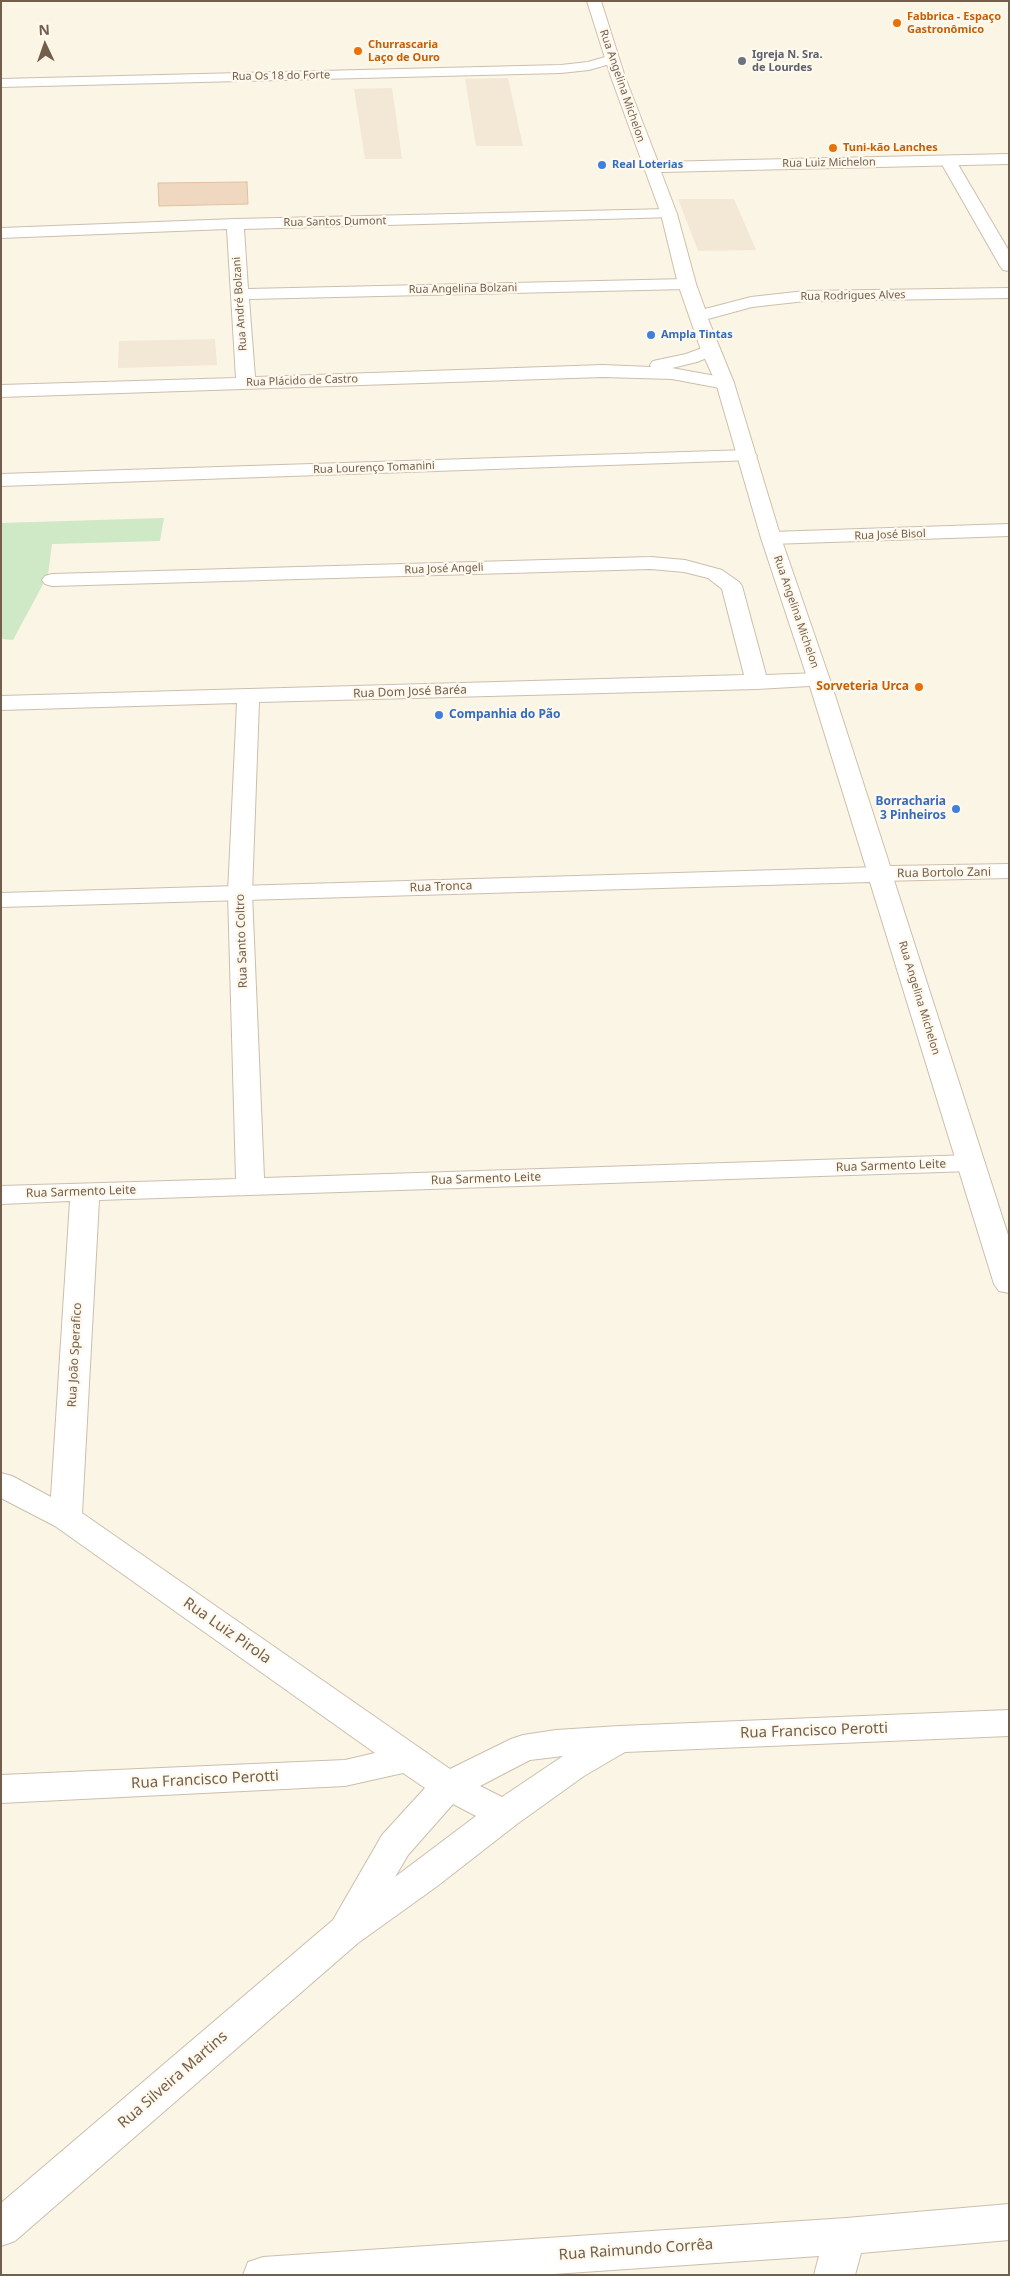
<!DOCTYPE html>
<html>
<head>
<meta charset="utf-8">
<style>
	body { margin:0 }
	#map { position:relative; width:1010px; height:2276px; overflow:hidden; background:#fbf5e6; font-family:"Noto Sans",sans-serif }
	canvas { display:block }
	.frame { position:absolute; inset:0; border:2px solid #735e4c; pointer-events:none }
	.north { position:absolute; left:20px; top:20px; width:50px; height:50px; -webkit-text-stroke:4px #fef9ec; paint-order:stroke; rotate:357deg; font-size:14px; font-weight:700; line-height:20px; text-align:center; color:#735e4c }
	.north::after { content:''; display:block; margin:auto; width:18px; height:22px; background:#735e4c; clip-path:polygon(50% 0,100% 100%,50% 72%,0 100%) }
</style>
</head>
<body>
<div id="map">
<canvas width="1010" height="2276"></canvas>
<div class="frame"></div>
<div class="north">N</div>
</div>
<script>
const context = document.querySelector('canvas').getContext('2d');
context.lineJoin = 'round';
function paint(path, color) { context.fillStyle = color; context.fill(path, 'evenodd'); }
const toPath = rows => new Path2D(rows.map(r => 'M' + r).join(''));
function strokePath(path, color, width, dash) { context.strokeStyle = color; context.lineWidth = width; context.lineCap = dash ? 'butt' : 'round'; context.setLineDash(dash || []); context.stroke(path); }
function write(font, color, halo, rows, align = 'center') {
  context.font = font + ' "Noto Sans",sans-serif'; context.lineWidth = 4.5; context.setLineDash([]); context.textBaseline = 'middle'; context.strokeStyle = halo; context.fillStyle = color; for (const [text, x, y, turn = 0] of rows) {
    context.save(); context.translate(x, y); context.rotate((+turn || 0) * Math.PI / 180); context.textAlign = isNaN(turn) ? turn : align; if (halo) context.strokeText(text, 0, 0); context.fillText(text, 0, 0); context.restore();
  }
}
const residential = toPath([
	[508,78,523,146,476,146,465,79],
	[392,88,402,159,365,159,354,89],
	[678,199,734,199,756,250,698,251],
	[215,339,217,365,118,368,119,341]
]);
const green = toPath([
	[164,518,160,541,52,544,48,575,13,640,1,639,1,523]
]);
const building = toPath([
	[247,182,248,204,159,206,158,183,247,182]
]);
const minor = toPath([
	[612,55,619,59,617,62,589,70,561,73,1,87,1,79,561,65,588,62,612,55],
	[948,156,954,158,956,161,1009,251,1009,271,1003,270,1000,266,940,161,942,158,948,156],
	[669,209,675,211,677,214,675,217,244,229,248,289,687,279,693,280,696,284,693,288,687,289,249,299,255,377,603,365,651,367,650,365,653,361,686,354,710,345,716,346,719,350,716,354,697,362,672,368,732,379,734,383,732,387,725,389,672,379,603,377,1,397,1,385,236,378,227,229,1,238,1,228,235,219,669,209],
	[747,450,754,452,757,456,754,460,1,486,1,474,747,450],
	[1009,524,1009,536,771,544,764,542,761,538,764,534,771,532,1009,524],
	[651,557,685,560,722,570,739,582,742,586,766,675,819,673,827,675,830,680,827,685,757,689,259,702,252,893,264,1178,971,1155,981,1157,985,1163,981,1169,971,1171,99,1200,82,1513,450,1769,511,1739,523,1735,556,1730,619,1726,1009,1710,1009,1736,625,1752,584,1776,517,1824,436,1887,358,1943,15,2241,1,2246,1,2203,333,1920,382,1835,425,1788,403,1773,345,1786,1,1803,1,1775,345,1760,375,1753,55,1526,1,1498,1,1473,12,1476,51,1497,70,1201,1,1204,1,1186,236,1179,228,893,237,703,1,710,1,696,744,675,722,589,708,578,684,572,651,569,52,586,45,584,42,580,45,576,52,574,651,557],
	[563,1756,502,1797,480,1786,530,1760,563,1756],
	[453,1804,476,1816,395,1877,408,1855,453,1804],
	[1009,2204,1009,2240,861,2253,855,2275,814,2275,819,2256,539,2275,243,2275,248,2262,263,2257,846,2218,1009,2204]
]);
const tertiary = toPath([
	[880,867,889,869,892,874,1009,1238,1009,1293,999,1291,994,1284,870,882,1,907,1,893,880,867]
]);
const secondary = toPath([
	[587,1,601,1,625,77,658,162,1009,154,1009,164,661,172,677,214,696,284,705,309,751,297,805,291,1009,288,1009,298,805,301,752,307,708,319,734,383,781,538,830,680,890,866,1009,864,1009,878,880,881,871,879,868,874,808,680,761,538,716,383,701,350,678,284,661,214,611,77,587,1]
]);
const markers = [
	[897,23,5,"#e8710a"],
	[358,51,5,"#e8710a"],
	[742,61,5,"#6b7280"],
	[833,148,5,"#e8710a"],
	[602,165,5,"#3f7fe0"],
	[651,335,5,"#3f7fe0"],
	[919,687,5,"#e8710a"],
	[439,715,5,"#3f7fe0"],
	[956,809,5,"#3f7fe0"]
];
const farFoodnames = [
	["Fabbrica - Espaço",907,17],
	["Gastronômico",907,30],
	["Churrascaria",368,45],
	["Laço de Ouro",368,58],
	["Tuni-kão Lanches",843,148]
];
const farWorshipnames = [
	["Igreja N. Sra.",752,55],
	["de Lourdes",752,68]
];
const farStreetnames = [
	["Rua Os 18 do Forte",281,76,-1],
	["Rua Angelina Michelon",622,86,71],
	["Rua Luiz Michelon",829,163,-1],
	["Rua Santos Dumont",335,222,-1],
	["Rua Angelina Bolzani",463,289,-1],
	["Rua Rodrigues Alves",853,296,-1],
	["Rua André Bolzani",240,304,-94],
	["Rua Plácido de Castro",302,381,-2],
	["Rua Lourenço Tomanini",374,468,-2],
	["Rua José Bisol",890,535,-2],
	["Rua José Angeli",444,569,-2],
	["Rua Angelina Michelon",796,612,71],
	["Rua Angelina Michelon",919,998,73]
];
const farShopnames = [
	["Real Loterias",612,165],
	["Ampla Tintas",661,335]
];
const foodNames = [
	["Sorveteria Urca",909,687]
];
const streetNames = [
	["Rua Dom José Baréa",410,692,-2],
	["Rua Bortolo Zani",944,873,-1],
	["Rua Tronca",441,887,-2],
	["Rua Santo Coltro",242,941,-92],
	["Rua Sarmento Leite",891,1166,-2],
	["Rua Sarmento Leite",486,1179,-2],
	["Rua Sarmento Leite",81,1192,-2],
	["Rua João Sperafico",75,1355,-87]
];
const shopNames = [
	["Companhia do Pão",449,715],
	["Borracharia",946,802,"right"],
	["3 Pinheiros",946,816,"right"]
];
const nearStreetnames = [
	["Rua Luiz Pirola",227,1631,35],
	["Rua Francisco Perotti",814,1731,-2],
	["Rua Francisco Perotti",205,1780,-3],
	["Rua Silveira Martins",173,2080,-41],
	["Rua Raimundo Corrêa",636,2250,-4]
];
paint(residential, '#f2e8d5');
paint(green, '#cfe8c5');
paint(building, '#efd8bf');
strokePath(building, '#e1c0a0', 1);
strokePath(minor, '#ccbead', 2);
strokePath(tertiary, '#ccbead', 2);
strokePath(secondary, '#cfbfaa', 2);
paint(minor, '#fff');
paint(tertiary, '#fff');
paint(secondary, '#fff');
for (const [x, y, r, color] of markers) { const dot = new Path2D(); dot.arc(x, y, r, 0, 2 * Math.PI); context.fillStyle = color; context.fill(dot); strokePath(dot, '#fef9ec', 2); }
write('bold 11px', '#c56008', '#fef9ec', farFoodnames, 'left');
write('bold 11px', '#5b616d', '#fef9ec', farWorshipnames, 'left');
write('11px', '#735e4c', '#fef9ec', farStreetnames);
write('bold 11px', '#366cbe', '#fef9ec', farShopnames, 'left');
write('bold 12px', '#c56008', '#fef9ec', foodNames, 'right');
write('12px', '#735e4c', '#fef9ec', streetNames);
write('bold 12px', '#366cbe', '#fef9ec', shopNames, 'left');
write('15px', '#735e4c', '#fef9ec', nearStreetnames);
</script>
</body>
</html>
